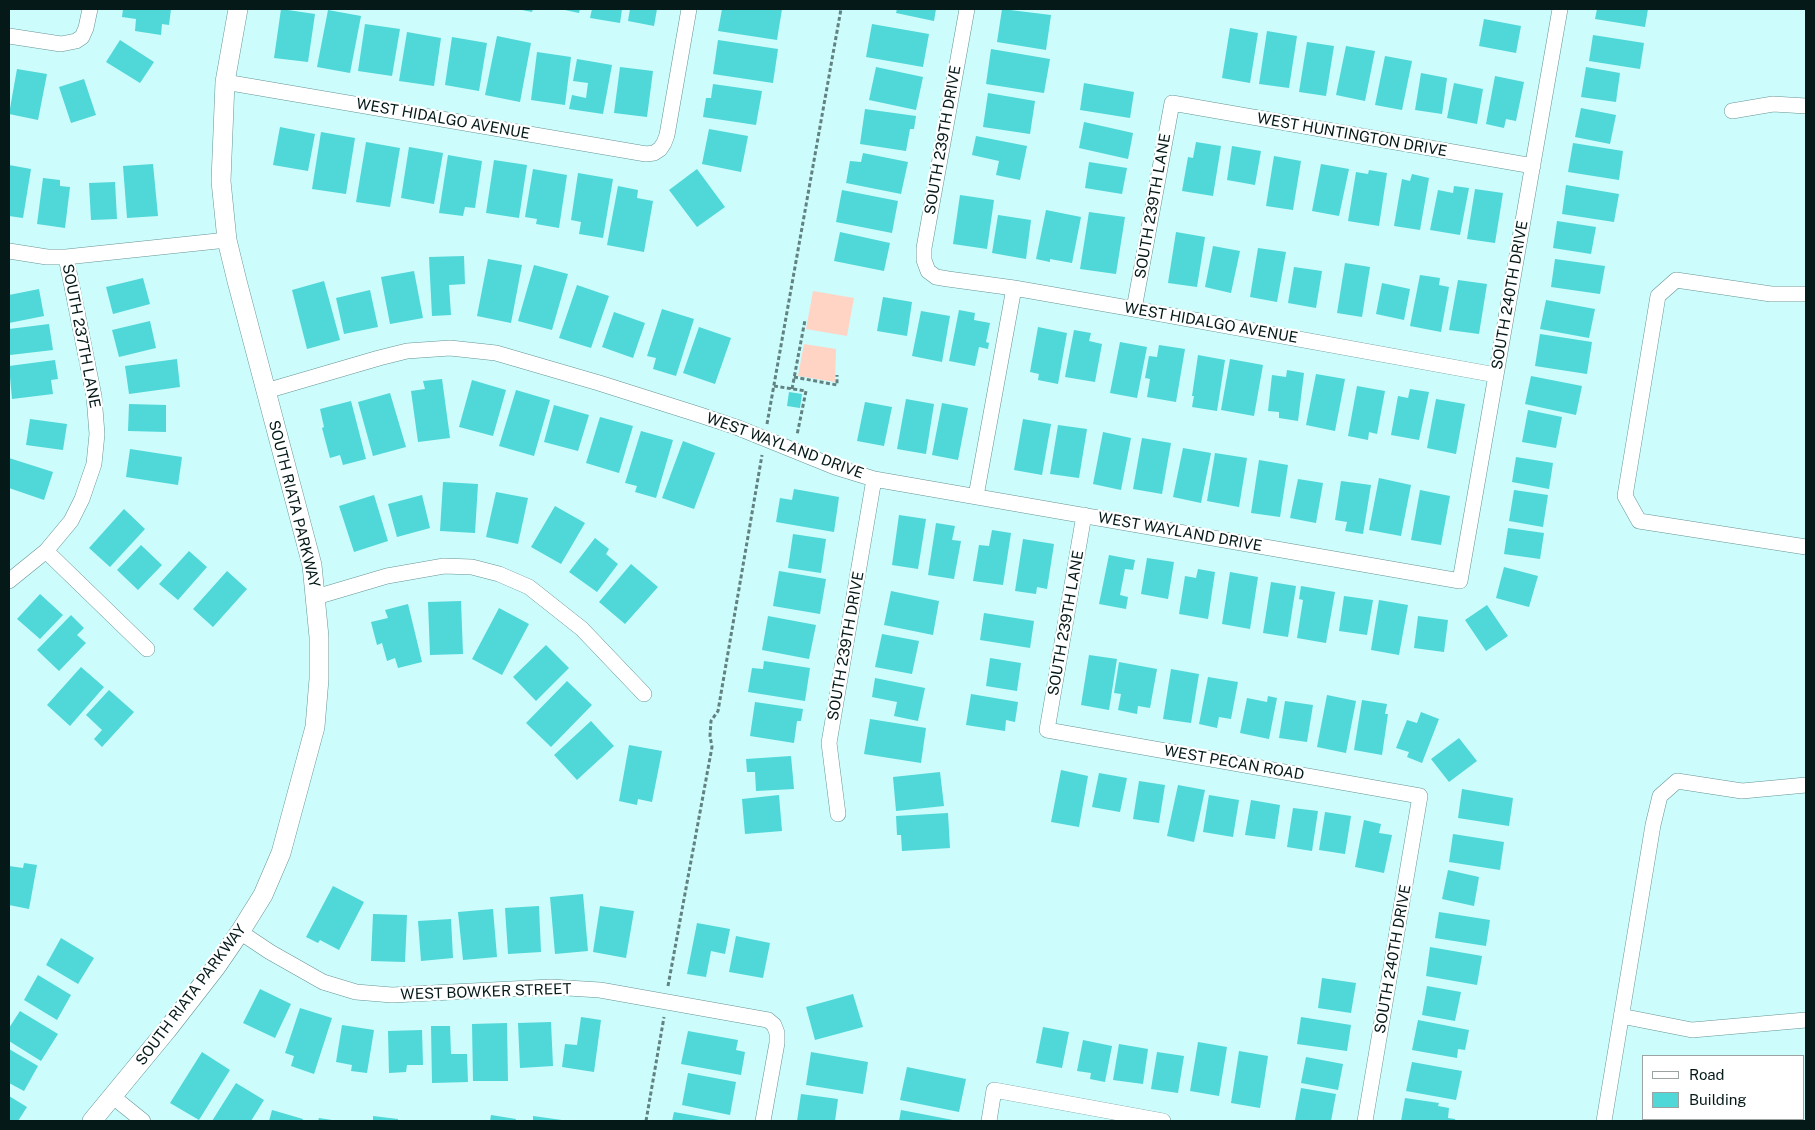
<!DOCTYPE html>
<html>
<head>
<meta charset="utf-8">
<style>
	body { margin:0 }
	#map { position:relative; width:1815px; height:1130px; overflow:hidden; background:#ccfcfc; font-family:"Public Sans",sans-serif }
	canvas { display:block }
	.frame { position:absolute; inset:0; border:10px solid #061919; pointer-events:none }
	.legend { position:absolute; left:1642px; top:1055px; width:162px; height:65px; box-sizing:border-box; background:#fff; border:1px solid #9ba3a3; margin:0; padding:6px 9px; list-style:none; font-size:15px; color:#061919 }
	.legend li { display:flex; align-items:center; gap:10px; height:25px }
	.legend b { width:25px; border:1px solid #9ba3a3 }
</style>
</head>
<body>
<div id="map">
<canvas width="1815" height="1130"></canvas>
<div class="frame"></div>
<ul class="legend">
<li><b style="height:6px;background:#fff"></b>Road</li>
<li><b style="height:14px;background:#50d7d8"></b>Building</li>
</ul>
</div>
<script>
const context = document.querySelector('canvas').getContext('2d');
context.lineJoin = 'round';
function paint(path, color) { context.fillStyle = color; context.fill(path, 'evenodd'); }
const toPath = rows => new Path2D(rows.map(r => 'M' + r).join(''));
function strokePath(path, color, width, dash) { context.strokeStyle = color; context.lineWidth = width; context.lineCap = dash ? 'butt' : 'round'; context.setLineDash(dash || []); context.stroke(path); }
function write(font, color, halo, rows, align = 'center') {
  context.font = font + ' "Public Sans",sans-serif'; context.lineWidth = 4.5; context.setLineDash([]); context.textBaseline = 'middle'; context.strokeStyle = halo; context.fillStyle = color; for (const [text, x, y, turn = 0] of rows) {
    context.save(); context.translate(x, y); context.rotate((+turn || 0) * Math.PI / 180); context.textAlign = isNaN(turn) ? turn : align; if (halo) context.strokeText(text, 0, 0); context.fillText(text, 0, 0); context.restore();
  }
}
const green = toPath([
	[813,291,854,298,847,336,806,329],
	[804,344,836,349,835,382,798,376]
]);
const building = toPath([
	[123,9,171,9,169,25,162,24,161,35,135,31,136,19,122,17],
	[281,9,315,14,308,62,274,58],
	[517,9,533,9,532,12],
	[560,9,580,9,579,13],
	[592,9,622,9,620,23,590,18],
	[630,9,657,9,654,26,628,21],
	[722,9,782,9,777,40,718,31],
	[897,9,936,9,934,21,896,13],
	[1002,9,1051,15,1046,50,997,42],
	[1597,9,1648,9,1645,27,1595,19],
	[328,10,361,16,350,73,317,67],
	[1484,19,1521,26,1516,53,1479,46],
	[365,24,400,29,392,76,358,71],
	[872,24,929,34,923,67,866,57],
	[1230,28,1258,33,1250,83,1222,78],
	[1267,31,1297,36,1289,88,1259,84],
	[407,32,441,38,434,86,399,81],
	[1593,35,1644,43,1640,69,1589,61],
	[497,36,531,43,520,102,485,95],
	[452,37,487,43,479,91,445,85],
	[120,40,154,62,140,83,106,62],
	[718,40,778,49,773,83,713,74],
	[1307,42,1334,46,1326,96,1299,92],
	[1346,46,1375,51,1365,101,1336,95],
	[991,49,1050,59,1044,93,986,84],
	[537,52,571,57,565,105,531,100],
	[1385,56,1412,61,1402,110,1375,105],
	[577,59,612,65,603,114,569,109,572,95,586,98,588,83,573,81],
	[620,67,653,71,647,117,614,113],
	[876,67,923,77,916,110,869,100],
	[1586,67,1620,73,1616,102,1581,97],
	[17,69,47,74,38,120,9,114],
	[1421,73,1447,78,1442,114,1415,110],
	[1495,76,1524,82,1516,121,1506,119,1504,128,1486,124],
	[84,79,96,115,71,123,59,87],
	[1084,83,1134,92,1130,118,1080,110],
	[1454,83,1483,89,1477,124,1447,118],
	[713,84,762,91,756,125,703,117,706,98,711,98],
	[988,93,1035,101,1030,134,983,127],
	[1581,108,1616,115,1610,144,1575,137],
	[865,109,916,116,914,129,910,129,906,151,860,144],
	[1084,122,1133,133,1128,159,1079,148],
	[280,127,315,134,308,171,273,165],
	[709,129,748,136,741,172,702,164],
	[321,132,355,138,346,194,312,189],
	[976,136,1027,146,1020,180,996,175,999,161,972,155],
	[366,142,400,148,390,207,356,202],
	[1196,142,1221,146,1213,196,1182,191,1188,157,1193,158],
	[1573,143,1623,151,1619,180,1568,172],
	[1232,146,1261,151,1255,185,1227,180],
	[409,147,443,153,434,204,401,198],
	[863,153,908,162,901,194,846,183,850,161,861,162],
	[448,155,482,161,475,208,465,207,463,216,439,213],
	[1274,156,1301,161,1293,210,1266,206],
	[494,160,527,165,519,218,486,213],
	[1089,162,1127,168,1122,194,1085,188],
	[153,164,158,216,127,218,123,166],
	[1321,164,1349,169,1339,216,1312,211],
	[9,165,31,169,23,218,9,216],
	[533,169,567,175,559,228,536,224,537,219,525,217],
	[697,169,725,207,697,227,669,190],
	[1369,170,1387,173,1379,226,1348,221,1356,172,1368,174],
	[578,173,613,179,603,238,579,234,581,222,571,220],
	[1412,174,1429,178,1420,230,1394,226,1402,179,1410,181],
	[43,178,60,180,60,186,70,187,65,228,37,224],
	[115,182,117,219,91,220,89,183],
	[1566,185,1619,194,1614,222,1562,214],
	[618,186,638,190,637,198,653,201,644,252,607,245],
	[1454,186,1469,188,1460,235,1430,230,1438,190,1453,193],
	[1475,189,1503,193,1495,243,1467,239],
	[842,190,898,201,892,233,836,222],
	[960,195,994,200,987,249,953,244],
	[1046,210,1081,217,1072,263,1050,259,1050,262,1036,259],
	[1089,212,1125,217,1116,274,1080,269],
	[998,215,1031,220,1026,259,992,253],
	[1557,221,1596,227,1591,254,1553,248],
	[840,232,890,243,884,271,834,261],
	[1176,232,1205,237,1197,287,1168,283],
	[1213,246,1240,251,1231,293,1205,287],
	[1258,248,1286,252,1277,302,1250,297],
	[464,256,465,284,449,285,451,315,432,316,429,257],
	[488,259,522,265,511,323,477,316],
	[1555,259,1605,266,1600,294,1551,287],
	[1345,263,1370,267,1362,317,1337,313],
	[534,265,568,274,552,330,518,321],
	[1294,267,1322,271,1316,308,1288,303],
	[414,271,423,318,390,324,381,277],
	[1420,275,1440,278,1439,285,1449,287,1441,332,1410,326],
	[143,278,150,304,113,314,106,287],
	[1458,280,1487,284,1479,334,1449,330],
	[324,281,340,340,307,349,292,290],
	[1382,283,1410,289,1404,320,1376,314],
	[577,285,609,296,591,348,559,338],
	[39,289,44,316,9,323,9,295],
	[370,290,378,327,344,334,336,298],
	[883,297,912,302,907,336,877,331],
	[1546,300,1595,309,1589,338,1540,329],
	[662,309,694,319,676,376,653,369,656,358,647,356],
	[959,310,975,313,974,320,990,323,986,342,989,343,988,349,979,347,975,366,949,361],
	[921,311,950,316,942,362,912,356],
	[614,312,645,323,633,358,602,347],
	[150,321,156,348,119,357,112,330],
	[49,324,53,350,10,355,9,329],
	[699,327,731,338,715,384,683,373],
	[1038,327,1067,333,1058,384,1038,380,1039,374,1030,372],
	[1074,330,1091,333,1089,341,1102,344,1095,382,1065,377],
	[1540,334,1592,342,1587,374,1535,366],
	[1120,342,1147,347,1137,398,1110,393],
	[1159,345,1185,349,1176,402,1147,397,1150,379,1145,378,1149,356,1157,357],
	[1198,355,1225,360,1217,411,1192,407,1194,396,1192,396],
	[177,359,180,387,129,394,125,366],
	[1230,359,1263,365,1254,416,1221,410],
	[55,360,58,379,51,380,53,394,12,399,9,366],
	[1287,370,1304,373,1298,421,1279,418,1279,412,1268,411,1272,375,1286,377],
	[1316,374,1345,379,1335,431,1306,425],
	[1531,376,1582,386,1576,415,1525,404],
	[442,379,450,438,418,442,411,391,425,389,423,381],
	[472,380,506,390,493,436,459,427],
	[1357,386,1385,391,1377,434,1369,432,1368,440,1348,436],
	[1410,389,1429,392,1419,440,1391,435,1398,396,1408,398],
	[516,390,550,400,534,456,499,446],
	[789,392,802,394,800,408,787,406],
	[390,393,406,447,373,456,358,402],
	[906,399,934,404,926,454,897,449],
	[1436,399,1465,404,1456,454,1427,448],
	[351,401,366,459,343,465,340,455,330,458,322,428,324,427,320,409],
	[865,402,892,407,884,446,857,441],
	[942,403,968,408,958,460,932,455],
	[129,404,166,405,166,432,128,431],
	[554,405,589,415,578,451,544,442],
	[1528,410,1562,417,1556,448,1522,442],
	[600,417,633,426,619,473,586,463],
	[30,419,67,424,63,450,26,445],
	[1023,419,1051,424,1042,475,1014,470],
	[1058,425,1087,429,1079,478,1050,474],
	[641,431,673,440,656,498,635,492,637,486,625,483],
	[1103,432,1131,438,1121,490,1093,484],
	[1142,438,1171,443,1162,494,1133,489],
	[683,441,715,453,694,509,662,498],
	[1183,448,1211,453,1201,503,1173,497],
	[130,449,182,457,178,485,126,477],
	[1215,453,1247,458,1239,507,1207,501],
	[1516,457,1553,463,1549,489,1512,482],
	[9,458,53,472,44,500,9,488],
	[1259,460,1288,465,1280,517,1251,513],
	[1379,478,1411,485,1401,536,1369,530],
	[1298,479,1323,483,1316,523,1290,518],
	[1341,481,1371,485,1363,534,1345,531,1347,522,1335,520],
	[443,482,478,484,475,533,440,531],
	[794,489,839,497,834,532,776,522,780,498,792,500],
	[1420,490,1450,496,1441,545,1411,540],
	[1514,490,1548,495,1543,527,1509,521],
	[496,492,528,498,518,544,486,537],
	[374,495,388,541,354,552,339,506],
	[422,495,430,528,397,537,388,504],
	[555,506,585,523,561,564,531,547],
	[124,509,145,529,110,567,89,548],
	[899,515,926,519,918,569,892,565],
	[936,523,955,526,952,540,961,541,954,579,928,575],
	[1508,528,1544,533,1540,559,1504,554],
	[992,530,1011,533,1003,585,973,581,979,545,989,546],
	[793,534,826,539,821,573,788,568],
	[595,538,609,549,606,554,618,564,597,592,569,572],
	[1023,539,1054,544,1047,589,1037,587,1036,594,1015,591],
	[141,545,162,565,138,590,117,570],
	[189,551,207,567,178,600,159,584],
	[1109,555,1135,560,1133,570,1125,569,1120,595,1128,597,1126,609,1099,604],
	[1147,558,1174,562,1168,599,1141,594],
	[631,564,658,587,625,624,599,602],
	[1504,567,1538,576,1529,607,1496,598],
	[1198,569,1215,572,1208,619,1179,614,1185,576,1196,578],
	[227,571,247,589,213,627,193,609],
	[779,571,826,579,820,614,773,606],
	[1230,572,1258,577,1250,629,1222,624],
	[1271,582,1296,586,1288,637,1263,633],
	[1301,586,1335,592,1326,643,1297,638,1303,600,1299,599],
	[891,591,939,601,933,635,884,625],
	[40,594,63,615,40,639,17,619],
	[1344,596,1373,600,1367,635,1339,631],
	[1379,600,1408,605,1399,655,1371,650],
	[461,601,463,654,430,655,428,602],
	[408,604,422,662,398,668,395,658,387,661,382,643,377,645,371,622,388,618,385,610],
	[1487,605,1508,636,1486,651,1465,620],
	[499,608,529,624,502,675,472,659],
	[984,613,1034,621,1030,648,980,640],
	[71,615,84,628,77,635,86,643,59,671,37,650],
	[768,616,816,625,809,659,762,650],
	[1418,616,1448,620,1444,652,1414,648],
	[882,634,919,641,912,674,875,667],
	[546,645,569,668,536,701,513,677],
	[1089,655,1117,659,1109,710,1081,705],
	[990,658,1021,663,1017,691,986,686],
	[764,661,810,668,805,701,748,692,752,668,763,669],
	[1119,662,1157,669,1150,708,1138,706,1137,714,1118,710,1121,694,1114,693],
	[81,667,104,687,70,726,47,705],
	[1171,669,1199,674,1191,723,1163,719],
	[1208,677,1238,682,1231,719,1219,717,1217,728,1199,724],
	[875,678,925,688,918,721,894,716,897,702,872,697],
	[567,681,592,705,551,747,526,723],
	[109,690,134,712,102,747,94,739,102,730,86,715],
	[971,694,1018,702,1015,722,1006,720,1005,731,966,725],
	[1327,695,1356,701,1346,753,1317,747],
	[1268,696,1277,698,1269,739,1240,733,1247,698,1267,702],
	[1362,700,1387,704,1385,714,1388,714,1382,755,1354,750],
	[1285,701,1313,705,1307,742,1279,738],
	[755,702,803,709,801,721,797,721,794,743,750,736],
	[1421,712,1439,719,1422,763,1407,757,1409,752,1396,748,1407,720,1417,723],
	[870,719,926,728,921,763,864,754],
	[591,721,614,746,577,780,554,755],
	[1459,738,1477,761,1449,782,1431,759],
	[629,745,662,751,652,802,638,799,637,805,619,801],
	[791,756,794,789,756,791,755,772,747,772,746,759],
	[1061,770,1088,776,1079,827,1051,822],
	[940,772,944,806,896,811,893,777],
	[1099,773,1127,778,1120,812,1092,807],
	[1139,781,1165,785,1159,823,1133,819],
	[1178,785,1205,790,1194,842,1167,836],
	[1462,789,1513,798,1509,826,1458,818],
	[779,795,782,831,745,834,742,799],
	[1209,795,1239,800,1233,837,1203,832],
	[1251,800,1280,805,1275,839,1245,835],
	[1293,808,1318,811,1312,851,1287,847],
	[1325,812,1351,816,1345,854,1319,850],
	[948,813,950,848,902,851,901,835,897,835,896,816],
	[1364,820,1381,824,1379,833,1392,835,1384,873,1355,867],
	[1453,834,1504,842,1500,870,1449,862],
	[24,863,37,865,29,909,9,905,9,866,23,868],
	[1448,870,1479,877,1474,906,1442,899],
	[333,886,364,902,339,950,320,940,318,943,306,937],
	[583,894,588,951,555,954,550,897],
	[539,906,541,952,508,954,505,908],
	[600,906,634,911,626,958,593,952],
	[493,909,497,957,463,960,458,912],
	[1439,912,1490,920,1486,946,1435,938],
	[373,914,407,915,405,962,371,961],
	[451,919,453,958,421,961,418,921],
	[697,923,730,929,725,954,711,951,706,977,687,974],
	[736,936,770,943,763,978,729,972],
	[61,938,94,958,78,984,46,965],
	[1430,947,1482,956,1477,985,1426,976],
	[38,975,71,995,57,1020,24,1000],
	[1322,978,1356,983,1351,1013,1318,1008],
	[1427,986,1461,992,1455,1021,1422,1015],
	[260,989,291,1004,275,1038,243,1023],
	[853,994,863,1027,815,1040,806,1007],
	[300,1008,332,1018,314,1074,291,1066,294,1056,285,1053],
	[20,1011,58,1034,41,1061,9,1041,9,1028],
	[581,1017,601,1020,594,1072,562,1067,565,1044,577,1045],
	[1301,1017,1351,1025,1347,1051,1297,1044],
	[1418,1020,1469,1030,1465,1050,1458,1049,1457,1058,1412,1050],
	[551,1022,553,1066,520,1068,518,1023],
	[507,1023,508,1081,473,1081,472,1024],
	[342,1025,374,1030,367,1073,351,1071,352,1065,336,1062],
	[431,1026,450,1026,451,1054,467,1054,468,1082,432,1083],
	[1043,1027,1069,1032,1062,1068,1036,1063],
	[422,1030,423,1065,407,1065,406,1072,389,1073,388,1031],
	[688,1031,738,1040,736,1050,745,1052,741,1075,681,1064],
	[1083,1040,1112,1046,1105,1082,1090,1079,1091,1073,1077,1071],
	[1198,1042,1227,1047,1219,1096,1190,1091],
	[1119,1044,1148,1049,1143,1084,1113,1080],
	[9,1049,38,1066,24,1091,9,1083],
	[1239,1051,1268,1056,1260,1108,1231,1103],
	[202,1052,230,1070,199,1120,170,1103],
	[811,1052,868,1062,863,1094,806,1085],
	[1157,1052,1184,1056,1178,1093,1151,1089],
	[1306,1057,1343,1064,1338,1090,1301,1083],
	[1412,1062,1462,1071,1456,1100,1406,1091],
	[907,1067,966,1079,959,1112,900,1100],
	[688,1073,736,1082,730,1115,682,1105],
	[236,1083,264,1100,251,1121,212,1121],
	[1301,1088,1336,1094,1331,1121,1305,1121,1295,1120],
	[801,1094,838,1099,835,1121,797,1121],
	[9,1096,27,1107,18,1121,9,1121],
	[1405,1098,1439,1103,1438,1106,1449,1108,1448,1118,1455,1119,1455,1121,1401,1121],
	[272,1110,303,1119,302,1121,269,1121],
	[901,1110,953,1120,953,1121,899,1121],
	[674,1112,719,1120,719,1121,672,1121],
	[491,1115,516,1119,515,1121,490,1121],
	[373,1116,398,1119,398,1121,373,1121],
	[533,1116,562,1120,562,1121,533,1121],
	[319,1118,332,1120,331,1121,318,1121]
]);
const path = toPath([
	[794,377,837,385,837,375],
	[774,386,806,391,797,435],
	[792,389,805,320],
	[767,424,841,9],
	[668,986,712,747,710,736,711,721,718,711,762,455],
	[646,1121,664,1017]
]);
const minor = toPath([
	[967,9,924,248,924,260,928,271,936,277,948,279,1014,288,1134,309,1496,375],
	[9,36,61,44,76,41,82,37,86,28,90,9],
	[225,82,646,154,654,153,660,149,664,143,667,135,689,9],
	[1732,111,1773,104,1806,106],
	[9,251,47,257,66,257,227,240],
	[1806,294,1771,294,1676,280,1658,296,1625,496,1639,521,1806,547],
	[1134,309,1172,103,1533,166],
	[266,391,379,358,407,351,450,348,496,353,599,383,700,415,736,427,835,467,874,479,1460,581,1560,9],
	[976,496,1014,288],
	[1084,515,1047,730,1420,796,1365,1121],
	[46,551,147,649],
	[9,581,46,551,71,521,82,499,94,464,97,434,94,396,66,257],
	[316,597,387,576,444,566,472,567,499,574,529,587,582,629,644,694],
	[838,814,829,743,874,479],
	[240,932,270,952,323,982,356,992,392,995,551,987,600,990,768,1020,774,1025,777,1033,777,1043,763,1121],
	[1621,1016,1692,1030,1806,1020],
	[112,1096,143,1121],
	[989,1121,994,1090,1163,1121],
	[1604,1121,1653,825,1660,796,1677,781,1742,791,1806,785]
]);
const tertiary = toPath([
	[92,1121,167,1030,216,967,240,932,263,895,281,853,315,727,319,679,319,637,312,565,237,281,227,240,221,181,225,82,238,9]
]);
const streetNames = [
	["WEST HIDALGO AVENUE",443,119,10],
	["WEST HUNTINGTON DRIVE",1352,135,10],
	["SOUTH 239TH DRIVE",943,140,-80],
	["SOUTH 239TH LANE",1153,206,-80],
	["SOUTH 240TH DRIVE",1510,295,-80],
	["WEST HIDALGO AVENUE",1211,323,10],
	["SOUTH 237TH LANE",81,336,79],
	["WEST WAYLAND DRIVE",785,446,20],
	["SOUTH RIATA PARKWAY",294,504,76],
	["WEST WAYLAND DRIVE",1180,532,10],
	["SOUTH 239TH LANE",1066,623,-80],
	["SOUTH 239TH DRIVE",846,646,-80],
	["WEST PECAN ROAD",1234,763,10],
	["SOUTH 240TH DRIVE",1393,959,-80],
	["WEST BOWKER STREET",486,992,-2],
	["SOUTH RIATA PARKWAY",191,995,-53]
];
paint(green, '#ffd4c5');
paint(building, '#50d7d8');
strokePath(minor, '#679494', 16);
strokePath(tertiary, '#679494', 20);
strokePath(path, '#628282', 3, [4, 2.5]);
strokePath(minor, '#fff', 15);
strokePath(tertiary, '#fff', 19);
write('15px', '#061919', '#fff', streetNames);
</script>
</body>
</html>
